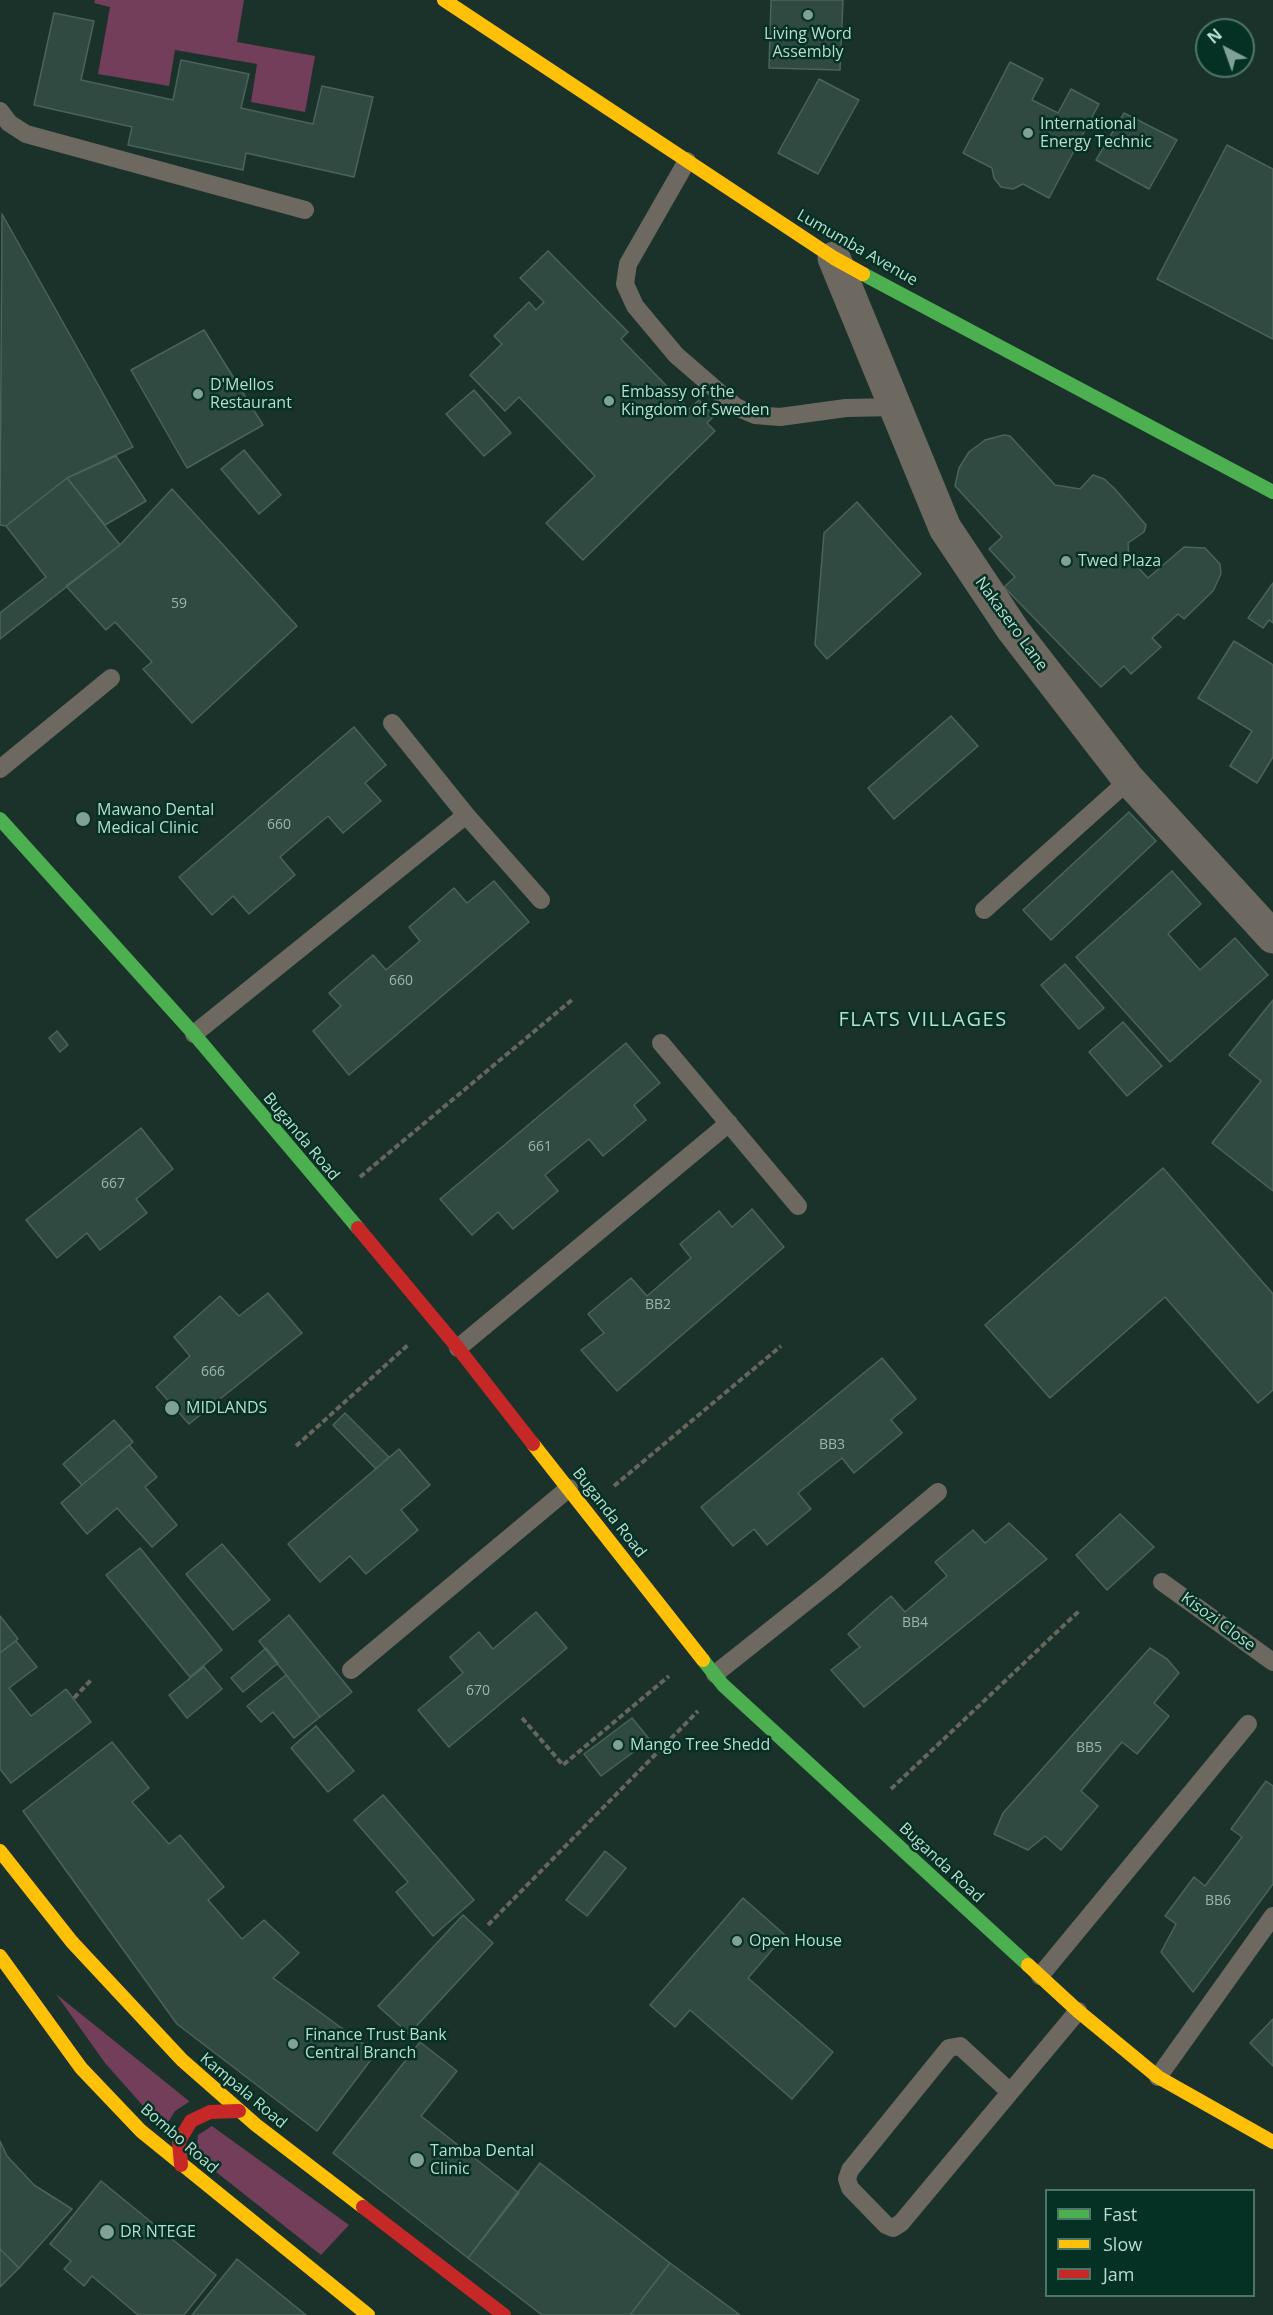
<!DOCTYPE html>
<html>
<head>
<meta charset="utf-8">
<style>
	body { margin:0 }
	#map { position:relative; width:1273px; height:2315px; overflow:hidden; background:#1b322b; font-family:"Open Sans",sans-serif }
	canvas { display:block }
	.legend { position:absolute; left:1045px; top:2189px; width:210px; height:108px; box-sizing:border-box; background:#053125; border:2px solid #4d7669; margin:0; padding:8px 10px; list-style:none; font-size:18px; color:#b9ddcf }
	.legend li { display:flex; align-items:center; gap:12px; height:30px }
	.legend b { width:30px; border:2px solid #4d7669 }
	.north { position:absolute; left:1195px; top:18px; width:60px; height:60px; box-sizing:border-box; background:#053125; border:2px solid #4d7669; border-radius:50%; rotate:319deg; font-size:16px; font-weight:700; line-height:24px; text-align:center; color:#b9ddcf }
	.north::after { content:''; display:block; margin:auto; width:21px; height:27px; background:#82a196; clip-path:polygon(50% 0,100% 100%,50% 72%,0 100%) }
</style>
</head>
<body>
<div id="map">
<canvas width="1273" height="2315"></canvas>
<ul class="legend">
<li><b style="height:8px;background:#4caf50"></b>Fast</li>
<li><b style="height:8px;background:#ffc107"></b>Slow</li>
<li><b style="height:8px;background:#c62828"></b>Jam</li>
</ul>
<div class="north">N</div>
</div>
<script>
const context = document.querySelector('canvas').getContext('2d');
context.lineJoin = 'round';
function paint(path, color) { context.fillStyle = color; context.fill(path, 'evenodd'); }
const toPath = rows => new Path2D(rows.map(r => 'M' + r).join(''));
function strokePath(path, color, width, dash) { context.strokeStyle = color; context.lineWidth = width; context.lineCap = dash ? 'butt' : 'round'; context.setLineDash(dash || []); context.stroke(path); }
function write(font, color, halo, rows, align = 'center') {
  context.font = font + ' "Open Sans",sans-serif'; context.lineWidth = 5; context.setLineDash([]); context.textBaseline = 'middle'; context.strokeStyle = halo; context.fillStyle = color; for (const [text, x, y, turn = 0] of rows) {
    context.save(); context.translate(x, y); context.rotate((+turn || 0) * Math.PI / 180); context.textAlign = isNaN(turn) ? turn : align; if (halo) context.strokeText(text, 0, 0); context.fillText(text, 0, 0); context.restore();
  }
}
const green = toPath([
	[95,0,244,0,237,42,315,56,305,112,251,102,257,64,175,50,169,86,98,74,110,7,94,3],
	[56,1994,189,2101,189,2102,175,2111,167,2124,144,2107,105,2063],
	[212,2126,349,2225,321,2255,196,2156,198,2135]
]);
const building = toPath([
	[771,0,843,0,840,70,769,68,771,0],
	[54,13,94,21,81,80,173,100,181,60,249,74,241,108,313,124,322,86,373,97,354,177,246,153,243,170,128,145,132,127,34,105,54,13],
	[1010,62,1043,79,1032,100,1058,113,1071,89,1099,104,1049,198,1023,184,1013,189,1001,187,994,178,992,168,963,153,1010,62],
	[819,79,859,100,818,174,778,153,819,79],
	[1124,113,1177,140,1149,189,1096,160,1124,113],
	[1227,145,1273,169,1273,339,1157,279,1227,145],
	[2,214,133,447,67,478,6,526,0,525,2,214],
	[548,251,628,332,621,339,689,409,699,400,714,416,707,423,715,431,583,560,546,523,595,476,519,397,505,411,470,375,502,344,494,336,529,302,536,310,544,302,520,278,548,251],
	[204,330,263,425,187,468,131,370,204,330],
	[474,390,511,433,484,456,446,414,474,390],
	[1004,435,1010,436,1055,485,1080,489,1093,475,1104,479,1114,488,1146,525,1144,532,1128,543,1129,558,1148,578,1184,547,1205,548,1220,564,1221,574,1213,591,1184,619,1178,614,1152,638,1161,647,1131,674,1124,666,1101,687,1004,587,1015,577,989,549,1002,537,955,486,959,468,969,452,985,440,1004,435],
	[244,450,281,495,259,514,221,469,244,450],
	[116,456,146,501,105,525,67,478,116,456],
	[67,478,120,545,0,639,0,613,46,577,6,526,67,478],
	[172,489,297,626,192,723,143,669,152,662,115,622,106,630,66,586,120,545,172,489],
	[857,502,921,574,827,659,815,645,824,533,857,502],
	[1273,583,1273,623,1269,620,1263,628,1248,618,1273,583],
	[1234,641,1273,665,1273,757,1257,783,1230,766,1252,731,1198,698,1234,641],
	[951,716,978,746,894,819,868,788,951,716],
	[354,727,386,765,365,783,381,801,343,833,328,816,280,857,295,875,249,914,233,896,212,915,179,877,354,727],
	[1129,812,1156,841,1051,940,1023,910,1129,812],
	[1172,871,1201,904,1168,934,1200,970,1235,938,1268,975,1170,1062,1076,957,1172,871],
	[494,881,529,922,349,1075,313,1031,341,1006,329,993,373,955,386,970,420,941,409,927,454,888,467,903,494,881],
	[1065,964,1104,1008,1079,1029,1041,985,1065,964],
	[1273,1000,1273,1191,1212,1143,1261,1081,1229,1055,1273,1000],
	[1123,1022,1162,1066,1127,1096,1089,1052,1123,1022],
	[57,1031,68,1045,60,1052,49,1038,57,1031],
	[626,1043,660,1083,634,1105,646,1120,603,1156,589,1139,545,1175,558,1191,513,1229,498,1212,472,1235,440,1199,626,1043],
	[141,1128,173,1169,136,1199,147,1213,100,1250,87,1233,57,1258,26,1220,141,1128],
	[1163,1168,1273,1294,1273,1390,1258,1403,1165,1297,1050,1398,985,1325,1163,1168],
	[752,1209,784,1247,617,1391,581,1350,604,1333,588,1314,631,1278,647,1296,691,1258,680,1244,719,1211,732,1227,752,1209],
	[268,1293,302,1333,189,1424,156,1387,190,1356,174,1337,220,1296,239,1316,268,1293],
	[882,1358,916,1399,891,1420,902,1433,854,1473,842,1458,798,1493,811,1509,767,1545,754,1529,733,1546,701,1507,882,1358],
	[345,1413,389,1457,376,1469,333,1425,345,1413],
	[114,1420,133,1442,82,1485,63,1464,114,1420],
	[129,1445,157,1477,145,1487,177,1525,152,1547,117,1508,87,1534,61,1503,129,1445],
	[399,1449,430,1485,401,1510,418,1530,366,1574,350,1556,320,1582,288,1544,399,1449],
	[1120,1514,1154,1547,1107,1590,1076,1555,1120,1514],
	[1009,1523,1047,1559,864,1707,831,1670,860,1647,848,1634,891,1596,905,1612,947,1576,935,1562,973,1530,985,1543,1009,1523],
	[222,1544,270,1600,233,1630,186,1574,222,1544],
	[140,1548,222,1650,190,1677,106,1575,140,1548],
	[536,1612,567,1648,449,1747,418,1710,463,1673,450,1657,479,1632,493,1649,536,1612],
	[289,1615,352,1692,320,1717,259,1641,289,1615],
	[0,1616,18,1639,0,1653,0,1616],
	[16,1641,37,1667,9,1688,31,1716,66,1689,91,1722,11,1783,0,1769,0,1653,16,1641],
	[266,1648,278,1663,243,1692,231,1678,266,1648],
	[1150,1648,1167,1659,1179,1673,1154,1703,1169,1716,1137,1754,1122,1742,1081,1791,1098,1806,1061,1850,1045,1836,1028,1850,994,1834,1003,1813,1150,1648],
	[204,1667,222,1689,187,1718,169,1695,204,1667],
	[286,1675,320,1717,294,1738,273,1712,261,1722,247,1706,286,1675],
	[632,1718,650,1740,601,1776,584,1754,632,1718],
	[316,1726,354,1771,328,1792,291,1748,316,1726],
	[112,1742,149,1788,132,1802,169,1844,180,1835,224,1887,208,1900,242,1939,264,1920,299,1953,273,1978,376,2053,317,2131,177,2024,23,1811,112,1742],
	[1266,1781,1273,1786,1273,1884,1193,1992,1161,1952,1176,1924,1165,1916,1194,1877,1205,1886,1242,1837,1231,1829,1266,1781],
	[383,1795,474,1900,433,1936,396,1892,408,1882,354,1820,383,1795],
	[605,1851,626,1868,587,1916,566,1900,605,1851],
	[743,1898,785,1935,748,1978,833,2052,792,2099,690,2010,675,2027,650,2005,743,1898],
	[463,1915,493,1943,409,2034,378,2006,463,1915],
	[1273,2019,1273,2066,1250,2043,1273,2019],
	[420,2042,457,2071,421,2116,519,2193,468,2258,333,2153,420,2042],
	[0,2141,7,2156,34,2185,72,2209,19,2268,0,2249,0,2141],
	[540,2163,670,2263,630,2315,542,2315,468,2258,540,2163],
	[101,2181,216,2275,184,2315,138,2315,92,2276,84,2286,64,2269,71,2261,50,2244,101,2181],
	[0,2249,19,2268,0,2287,0,2249],
	[237,2259,306,2315,192,2315,237,2259],
	[670,2263,740,2315,630,2315,670,2263]
]);
const path = toPath([
	[360,1177,573,999],
	[296,1446,408,1345],
	[614,1486,781,1346],
	[74,1698,91,1680],
	[522,1718,563,1765,669,1676],
	[891,1789,1079,1611],
	[488,1925,698,1711]
]);
const lane = toPath([
	[0,111,9,123,26,134,305,210],
	[687,161,628,264,625,284,635,306,676,355,736,407,755,415,780,417,846,408,896,407],
	[392,723,466,815,541,900],
	[0,769,111,678],
	[984,910,1129,780],
	[194,1034,466,815],
	[661,1043,798,1206],
	[458,1348,729,1123],
	[1162,1582,1273,1662],
	[351,1670,569,1488],
	[715,1674,831,1582,938,1492],
	[1040,1976,1248,1724],
	[1158,2077,1273,1916],
	[1009,2091,960,2046,949,2048,850,2170,847,2179,850,2188,886,2225,893,2228,901,2223,1078,2011]
]);
const street = toPath([
	[834,258,945,528,1013,630,1129,780,1273,937]
]);
const fast = toPath([
	[863,274,1273,492],
	[0,819,194,1034,358,1228],
	[703,1660,723,1685,1028,1965]
]);
const slow = toPath([
	[444,0,834,258,863,274],
	[533,1444,703,1660],
	[0,1851,72,1942,182,2060,256,2125,363,2207],
	[0,1956,81,2068,141,2131,368,2315],
	[1028,1965,1078,2011,1158,2077,1273,2142]
]);
const jam = toPath([
	[358,1228,458,1348,533,1444],
	[181,2165,179,2141,191,2121,210,2112,239,2111],
	[363,2207,504,2315]
]);
const markers = [
	[808,15,6,"#82a196"],
	[1028,133,6,"#82a196"],
	[198,394,6,"#82a196"],
	[609,401,6,"#82a196"],
	[1066,561,6,"#82a196"],
	[83,819,8,"#82a196"],
	[172,1408,8,"#82a196"],
	[618,1745,6,"#82a196"],
	[737,1941,6,"#82a196"],
	[293,2044,6,"#82a196"],
	[417,2160,8,"#82a196"],
	[107,2232,8,"#82a196"]
];
const numberNames = [
	["59",179,604],
	["660",279,825],
	["660",401,981],
	["661",540,1147],
	["667",113,1184],
	["BB2",658,1305],
	["666",213,1372],
	["BB3",832,1445],
	["BB4",915,1623],
	["670",478,1691],
	["BB5",1089,1748],
	["BB6",1218,1901]
];
const poiNames = [
	["Living Word",808,34,"center"],
	["Assembly",808,52,"center"],
	["International",1040,124],
	["Energy Technic",1040,142],
	["D'Mellos",210,385],
	["Restaurant",210,403],
	["Embassy of the",621,392],
	["Kingdom of Sweden",621,410],
	["Twed Plaza",1078,561],
	["Mawano Dental",97,810],
	["Medical Clinic",97,828],
	["MIDLANDS",186,1408],
	["Mango Tree Shedd",630,1745],
	["Open House",749,1941],
	["Finance Trust Bank",305,2035],
	["Central Branch",305,2053],
	["Tamba Dental",430,2151],
	["Clinic",430,2169],
	["DR NTEGE",120,2232]
];
const streetNames = [
	["Lumumba Avenue",857,248,30],
	["Nakasero Lane",1011,624,54],
	["Buganda Road",301,1137,50],
	["Buganda Road",609,1513,52],
	["Kisozi Close",1218,1622,36],
	["Buganda Road",941,1863,43],
	["Kampala Road",243,2091,40],
	["Bombo Road",179,2139,41]
];
const quarterNames = [
	["FLATS VILLAGES",923,1020]
];
paint(green, '#723e5a');
paint(building, '#304a42');
strokePath(building, '#4a635b', 1.5);
strokePath(path, '#66665f', 4, [6, 3]);
strokePath(lane, '#6d6860', 18);
strokePath(street, '#6d6860', 33);
strokePath(fast, '#4caf50', 14);
strokePath(slow, '#ffc107', 14);
strokePath(jam, '#c62828', 14);
for (const [x, y, r, color] of markers) { const dot = new Path2D(); dot.arc(x, y, r, 0, 2 * Math.PI); context.fillStyle = color; context.fill(dot); strokePath(dot, '#053125', 2); }
write('14px', '#97b8ac', null, numberNames);
write('16px', '#b9ddcf', '#053125', poiNames, 'left');
write('16px', '#b9ddcf', '#053125', streetNames);
context.letterSpacing = '1.5px';
write('20px', '#b9ddcf', '#053125', quarterNames);
context.letterSpacing = '0px';
</script>
</body>
</html>
